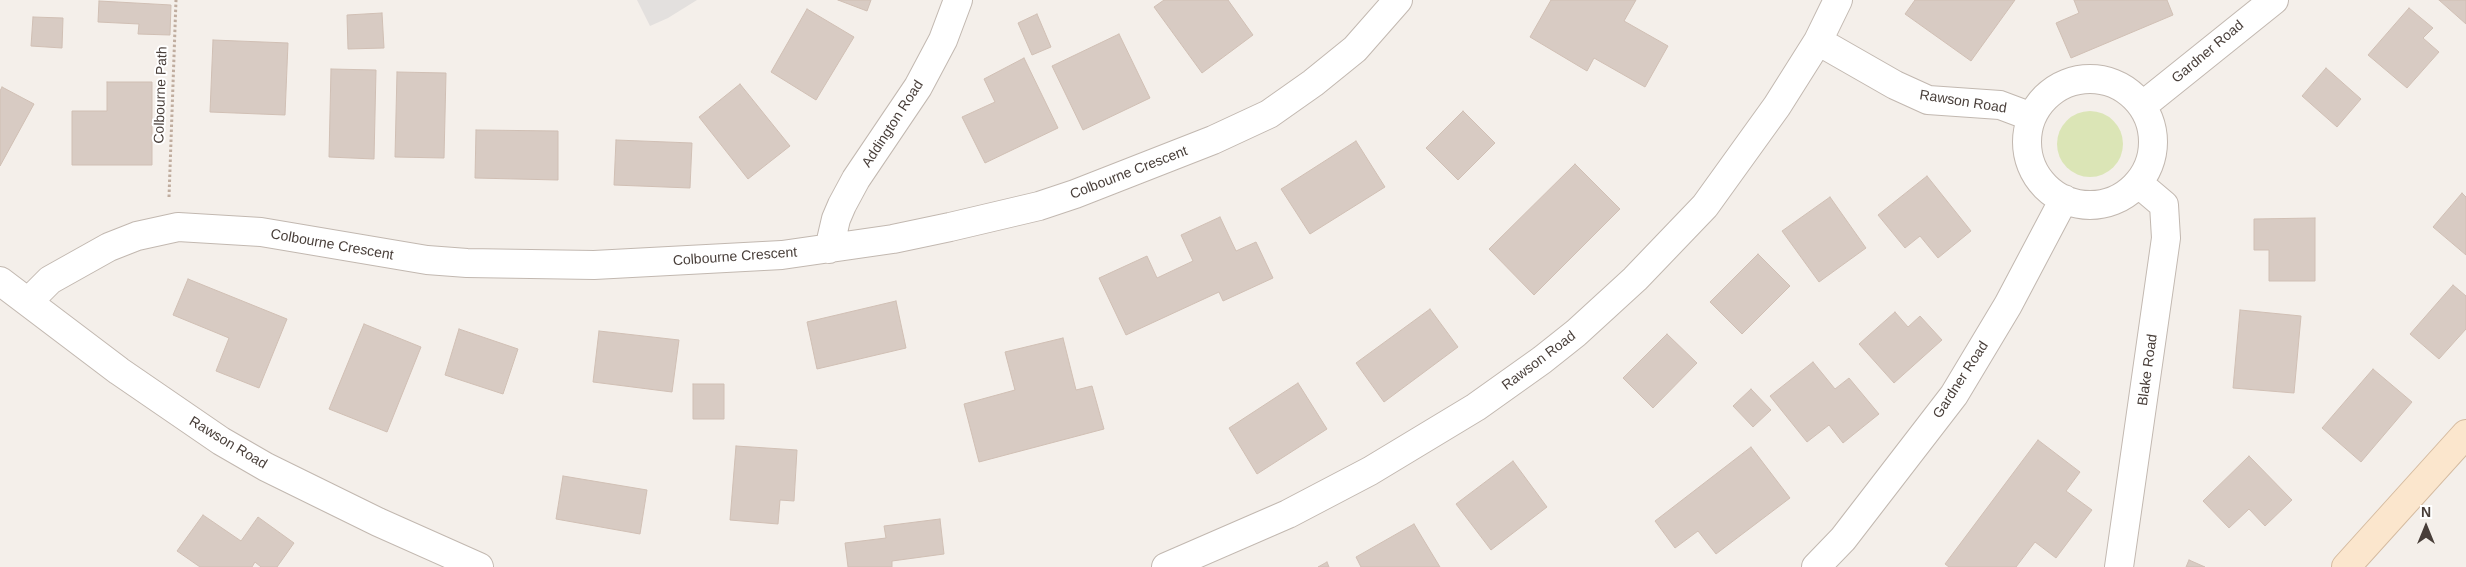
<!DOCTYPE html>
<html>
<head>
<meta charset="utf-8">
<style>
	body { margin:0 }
	#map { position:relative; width:2466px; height:567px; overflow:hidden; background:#f4efea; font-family:Helvetica,sans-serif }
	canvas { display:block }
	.north { position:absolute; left:2401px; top:502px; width:50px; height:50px; -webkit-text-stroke:4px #fff; paint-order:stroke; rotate:0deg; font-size:14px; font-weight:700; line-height:20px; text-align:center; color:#483e39 }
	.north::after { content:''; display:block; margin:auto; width:18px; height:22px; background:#483e39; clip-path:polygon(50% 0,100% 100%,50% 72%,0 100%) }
</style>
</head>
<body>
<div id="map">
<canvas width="2466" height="567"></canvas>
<div class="north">N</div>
</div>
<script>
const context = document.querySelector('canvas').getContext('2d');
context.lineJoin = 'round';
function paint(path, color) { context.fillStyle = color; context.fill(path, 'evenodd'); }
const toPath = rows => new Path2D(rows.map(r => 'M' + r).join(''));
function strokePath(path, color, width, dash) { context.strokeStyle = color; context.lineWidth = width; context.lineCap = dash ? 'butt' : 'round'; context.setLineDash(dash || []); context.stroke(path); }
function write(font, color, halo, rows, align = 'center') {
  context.font = font + ' Helvetica,sans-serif'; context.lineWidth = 4; context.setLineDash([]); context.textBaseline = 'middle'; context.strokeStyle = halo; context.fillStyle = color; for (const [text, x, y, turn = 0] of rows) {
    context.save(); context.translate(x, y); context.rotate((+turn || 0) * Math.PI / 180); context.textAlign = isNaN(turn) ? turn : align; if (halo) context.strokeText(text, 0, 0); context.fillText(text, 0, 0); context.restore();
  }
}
const green = toPath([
	'2057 144a33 33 0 1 1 66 0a33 33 0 1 1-66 0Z'
]);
const parking = toPath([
	[637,0,697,0,668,18,650,26]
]);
const building = toPath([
	[838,0,871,0,867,11,838,0],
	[1164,0,1228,0,1253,35,1202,73,1154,7,1164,0],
	[1551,0,1636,0,1624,21,1668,46,1645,87,1594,58,1587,71,1530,37,1551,0],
	[1915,0,2015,0,1971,61,1905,14,1915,0],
	[2074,0,2167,0,2173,15,2071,58,2056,23,2079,13,2074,0],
	[2439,0,2466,0,2466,24,2439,0],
	[99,1,171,5,170,35,138,34,139,24,98,22,99,1],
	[2409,8,2433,28,2423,38,2439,52,2407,88,2368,55,2409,8],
	[807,9,854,37,816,100,771,72,807,9],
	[382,13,384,48,348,49,347,15,382,13],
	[1037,14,1051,47,1032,55,1018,23,1037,14],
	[33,17,63,18,62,48,31,46,33,17],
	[1119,34,1150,98,1083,130,1052,66,1119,34],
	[213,40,288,43,285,115,210,112,213,40],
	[1024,58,1058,128,985,163,962,117,995,102,984,79,1024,58],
	[2326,68,2361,99,2337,127,2302,96,2326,68],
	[331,69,376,70,374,159,329,157,331,69],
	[397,72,446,73,444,158,395,157,397,72],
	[107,82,152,82,152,165,72,165,72,111,107,111,107,82],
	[740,84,790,146,748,179,699,117,740,84],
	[2,87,34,104,0,166,0,91,2,87],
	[1463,111,1495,143,1458,180,1426,148,1463,111],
	[476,130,558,131,558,180,475,178,476,130],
	[616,140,692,143,690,188,614,185,616,140],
	[1356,141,1385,187,1310,234,1281,189,1356,141],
	[1575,164,1620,209,1534,295,1489,249,1575,164],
	[1927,176,1971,231,1938,258,1920,236,1905,248,1878,215,1927,176],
	[2462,193,2466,197,2466,255,2433,227,2462,193],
	[1830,197,1866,248,1819,282,1782,231,1830,197],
	[1220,217,1236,251,1256,242,1273,278,1223,301,1219,292,1126,335,1099,278,1147,256,1157,278,1193,261,1181,235,1220,217],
	[2315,218,2315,281,2269,281,2269,250,2254,250,2254,219,2315,218],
	[1758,254,1790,286,1742,334,1710,302,1758,254],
	[188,279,287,319,259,388,216,371,229,338,173,315,188,279],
	[2453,285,2466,296,2466,329,2439,359,2410,334,2453,285],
	[896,301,906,348,817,369,807,322,896,301],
	[1430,309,1458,347,1384,402,1356,363,1430,309],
	[2240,310,2301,316,2294,393,2233,388,2240,310],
	[1895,312,1908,327,1920,316,1942,340,1894,383,1859,344,1895,312],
	[364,324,421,347,387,432,329,409,364,324],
	[459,329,518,349,503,394,445,375,459,329],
	[599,331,679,340,672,392,593,382,599,331],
	[1667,334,1697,363,1653,408,1623,378,1667,334],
	[1063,338,1076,390,1092,386,1104,429,979,462,964,404,1015,390,1005,352,1063,338],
	[1813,362,1835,389,1849,378,1879,414,1843,443,1829,425,1807,442,1770,396,1813,362],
	[2373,369,2412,402,2361,462,2322,428,2373,369],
	[1298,383,1327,429,1257,474,1229,428,1298,383],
	[693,384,724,384,724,419,693,419,693,384],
	[1751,389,1771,410,1753,427,1733,406,1751,389],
	[2038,440,2080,472,2066,491,2092,510,2056,558,2035,542,2016,567,1949,567,1945,564,2038,440],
	[736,446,797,450,794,501,780,500,778,524,730,520,736,446],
	[1751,447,1790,498,1716,554,1698,531,1675,548,1655,521,1751,447],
	[2249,456,2292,500,2265,526,2249,509,2229,528,2203,501,2249,456],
	[1513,461,1547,507,1491,550,1456,504,1513,461],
	[563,476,647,490,640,534,556,519,563,476],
	[203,515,241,541,258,517,294,543,277,567,261,567,255,562,252,567,200,567,177,551,203,515],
	[940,519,944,554,892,561,892,567,848,567,845,543,886,538,884,526,940,519],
	[1414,524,1440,567,1361,567,1356,557,1414,524],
	[2189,560,2205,567,2186,567,2189,560],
	[1327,562,1329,567,1318,567,1327,562]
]);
const path = toPath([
	[169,197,176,0]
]);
const street = toPath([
	[1818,41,1838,0],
	'2027 142a63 63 0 1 1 126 0a63 63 0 1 1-126 0Z',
	[2142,106,2274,0],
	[829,249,836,219,842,205,856,179,918,87,943,40,958,0],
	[0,281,119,371,221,441,266,467,378,522,479,567],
	[28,302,50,280,109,247,137,236,178,227,261,232,427,260,467,263,594,265,782,255,893,239,950,227,1039,206,1075,194,1213,140,1269,114,1313,83,1355,49,1398,0],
	[1166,567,1288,514,1370,471,1476,407,1542,360,1576,333,1635,279,1705,206,1777,106,1818,41,1895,85,1928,100,2000,105,2032,117],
	[1816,567,1843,539,1954,395,2008,305,2064,199],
	[2119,567,2166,238,2164,205,2138,183]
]);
const secondary = toPath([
	[2346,567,2466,434]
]);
const streetNames = [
	["Gardner Road",2208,52,-40],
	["Colbourne Path",161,95,-88],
	["Rawson Road",1963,102,9],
	["Addington Road",893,124,-57],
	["Colbourne Crescent",1129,173,-21],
	["Colbourne Crescent",332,245,10],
	["Colbourne Crescent",735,257,-4],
	["Rawson Road",1539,361,-37],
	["Blake Road",2148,370,-82],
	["Gardner Road",1961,380,-57],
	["Rawson Road",228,443,31]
];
paint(green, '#dbe5b6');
paint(parking, '#e3e0de');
paint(building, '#d8cbc3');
strokePath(building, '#d0bfb4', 1);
strokePath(street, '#c2b8b0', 30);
strokePath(secondary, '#d4ba9f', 30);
strokePath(path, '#c0ad9f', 3, [2.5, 2.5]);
strokePath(street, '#fff', 28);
strokePath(secondary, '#fbe6cd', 28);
write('14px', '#483e39', '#fff', streetNames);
</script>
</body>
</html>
